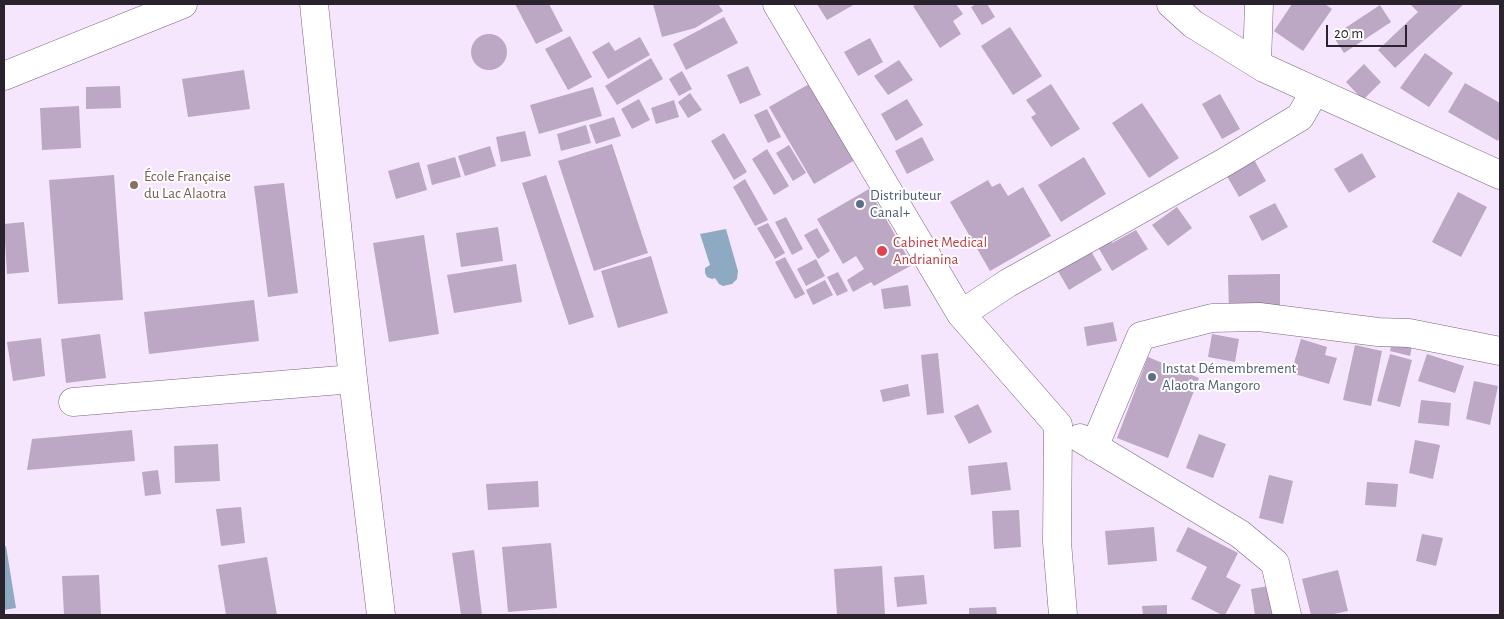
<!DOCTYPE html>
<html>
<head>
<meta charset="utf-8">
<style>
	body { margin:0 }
	#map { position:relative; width:1504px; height:619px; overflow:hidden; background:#f6e6fd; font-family:"Alegreya Sans",sans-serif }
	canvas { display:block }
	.frame { position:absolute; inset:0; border:5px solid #2a232d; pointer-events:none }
	.scale { position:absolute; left:1326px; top:25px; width:81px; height:22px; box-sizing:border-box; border:2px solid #2a232d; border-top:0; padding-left:6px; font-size:15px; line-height:18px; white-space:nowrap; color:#2a232d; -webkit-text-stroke:4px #fff; paint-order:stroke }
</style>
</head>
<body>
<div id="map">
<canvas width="1504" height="619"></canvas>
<div class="frame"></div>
<div class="scale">20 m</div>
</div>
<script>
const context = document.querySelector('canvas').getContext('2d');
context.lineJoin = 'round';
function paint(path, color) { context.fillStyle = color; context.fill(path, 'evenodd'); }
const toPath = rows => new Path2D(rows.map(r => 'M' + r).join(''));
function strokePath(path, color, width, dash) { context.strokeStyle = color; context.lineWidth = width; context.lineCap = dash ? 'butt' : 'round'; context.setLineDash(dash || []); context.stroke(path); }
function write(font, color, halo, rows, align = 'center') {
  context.font = font + ' "Alegreya Sans",sans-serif'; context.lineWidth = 4; context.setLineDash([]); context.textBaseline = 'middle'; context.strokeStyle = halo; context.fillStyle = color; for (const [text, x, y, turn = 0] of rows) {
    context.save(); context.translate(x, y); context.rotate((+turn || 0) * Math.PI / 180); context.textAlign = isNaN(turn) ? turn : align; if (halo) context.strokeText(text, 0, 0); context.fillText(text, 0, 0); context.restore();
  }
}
const water = toPath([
	[726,229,738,271,737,279,732,284,723,286,719,284,715,278,712,279,707,277,705,273,705,268,710,265,700,234],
	[6,546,16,608,4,610,4,547]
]);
const building = toPath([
	[515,4,549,4,563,31,536,44],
	[653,4,718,4,723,11,695,28,662,37],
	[817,4,855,4,827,20],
	[917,4,956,4,963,14,953,21,961,34,940,48,913,6],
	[976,4,987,4,995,17,982,25,971,7],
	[1292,4,1325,4,1332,9,1303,51,1274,31],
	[1410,4,1464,4,1395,68,1378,50,1418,12],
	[1380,5,1391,22,1344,53,1333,36],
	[724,17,738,43,686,70,673,44],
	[1010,27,1042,76,1013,95,981,46],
	'471 52a18 18 0 1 1 36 0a18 18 0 1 1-36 0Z',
	[570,36,592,77,568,90,545,49],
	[640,37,650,55,608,79,592,52,609,42,615,51],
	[870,38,883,62,858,76,844,52],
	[1425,53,1453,73,1429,107,1400,88],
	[651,58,663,79,617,105,605,86],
	[899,60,913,80,888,95,874,76],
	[1364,64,1381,82,1363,100,1346,82],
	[748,66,761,95,740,104,727,75],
	[244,70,250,109,188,117,182,79],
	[682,71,692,89,679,96,669,79],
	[1465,83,1500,103,1500,136,1498,141,1448,112],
	[809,84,855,160,814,184,769,107],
	[1051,84,1080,129,1051,147,1031,117,1036,114,1026,100],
	[120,86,121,108,86,109,86,87],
	[593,87,602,116,539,134,530,105],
	[690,93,702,110,688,118,678,102],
	[1220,94,1240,129,1222,139,1202,104],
	[639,99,650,120,632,129,621,109],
	[907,99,923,125,896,141,881,114],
	[674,100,679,117,656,124,651,108],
	[1142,103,1179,158,1149,178,1112,123],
	[79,106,81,148,42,150,40,108],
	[767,109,781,137,768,143,754,115],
	[614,117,621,136,596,144,589,125],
	[586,125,591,143,561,151,557,134],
	[525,131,531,156,501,162,496,137],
	[724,133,747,172,734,180,711,141],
	[922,137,934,160,907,174,895,151],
	[612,144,648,253,594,271,558,161],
	[789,145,806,173,793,181,776,153],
	[490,146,496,166,465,176,458,156],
	[767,149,789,186,774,195,752,159],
	[1362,153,1376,177,1349,193,1334,169],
	[1252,156,1266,181,1239,197,1224,171],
	[455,157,461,177,432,185,427,165],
	[1084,157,1106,194,1061,222,1038,185],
	[419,162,427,190,396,199,388,171],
	[114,175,123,300,58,304,49,180],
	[546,175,594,317,569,325,522,183],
	[745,179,768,220,755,226,733,187],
	[988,180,992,187,1000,183,1008,196,1023,187,1051,236,990,271,950,202],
	[284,183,298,293,268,297,254,186],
	[869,189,912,265,874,286,871,282,853,292,847,280,864,269,856,256,843,264,817,219],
	[1458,192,1487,207,1461,257,1432,242],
	[1275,203,1288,227,1262,241,1249,216],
	[1177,207,1192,228,1168,246,1152,225],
	[786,217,803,249,792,255,775,222],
	[24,222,29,272,7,274,4,224],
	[768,223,785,253,775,259,757,228],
	[498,227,503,261,461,267,456,233],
	[817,228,830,251,818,259,804,235],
	[1136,230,1148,249,1112,271,1095,242,1107,234,1112,243],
	[424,235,439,334,389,342,373,243],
	[1088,246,1102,270,1069,290,1055,266],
	[651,256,668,313,618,328,601,271],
	[785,257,805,294,795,299,775,262],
	[816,259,825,276,806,286,797,269],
	[516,264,522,302,454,313,447,275],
	[838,272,848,291,837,296,827,277],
	[1280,274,1280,310,1229,311,1228,275],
	[825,280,833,295,813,305,806,290],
	[908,285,911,306,884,309,881,289],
	[254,300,259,341,149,354,144,312],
	[1113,322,1117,341,1087,346,1084,327],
	[100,334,106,378,66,383,61,339],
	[1212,334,1239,339,1235,362,1208,357],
	[1393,337,1413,342,1410,356,1390,351],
	[41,338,45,376,13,381,7,342],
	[1301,339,1327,347,1325,355,1337,358,1329,384,1291,373],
	[1355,345,1382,351,1371,406,1343,400],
	[938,353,944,413,927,415,921,355],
	[1390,354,1412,360,1400,407,1377,401],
	[1427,354,1464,366,1455,393,1418,381],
	[1148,357,1199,378,1168,458,1117,438],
	[1474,381,1498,386,1490,425,1466,419],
	[908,384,910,396,883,402,880,390],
	[1421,400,1451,403,1449,426,1418,423],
	[978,404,992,432,969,444,954,416],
	[132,430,135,461,27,470,32,439],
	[1199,434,1226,444,1213,478,1186,468],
	[1415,440,1440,445,1433,479,1409,473],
	[218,444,220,481,175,483,174,446],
	[1007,462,1011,490,971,495,968,466],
	[158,470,161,494,145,496,142,472],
	[1269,475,1293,481,1283,524,1259,518],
	[538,481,539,507,488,510,486,484],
	[1367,482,1398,484,1396,507,1365,505],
	[241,507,245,543,221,546,216,509],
	[1019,510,1021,547,994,549,992,511],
	[1154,527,1157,561,1108,565,1105,531],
	[1188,527,1238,553,1226,577,1241,585,1225,615,1222,615,1191,599,1207,567,1176,551],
	[1422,534,1443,538,1436,566,1416,561],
	[551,543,557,608,508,612,502,547],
	[474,550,482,615,461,615,452,553],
	[267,557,277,615,226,615,218,565],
	[882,566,885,615,837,615,834,569],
	[1338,570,1348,611,1329,615,1311,615,1302,579],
	[99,575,101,615,64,615,62,576],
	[924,575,927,604,897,607,894,577],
	[1269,586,1273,615,1255,615,1251,589],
	[1167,605,1167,615,1143,615,1142,606],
	[996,607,997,615,969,615,969,608]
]);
const minor = toPath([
	[314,4,353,379,381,615],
	[777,4,961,314,1058,425,1057,542,1063,615],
	[1171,4,1193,24,1264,68,1500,175],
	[1257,63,1259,4],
	[4,76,183,4],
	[961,314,1008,283,1225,162,1300,117,1315,91],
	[73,402,353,379],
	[1080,438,1240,534,1275,563,1287,615],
	[1094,447,1141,336,1212,318,1259,317,1378,332,1409,333,1500,351]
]);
const markers = [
	[134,185,5,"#8d6e63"],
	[860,204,5,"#5c6f8a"],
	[882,251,6,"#e0444e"],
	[1152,377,5,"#5c6f8a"]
];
const educationNames = [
	["École Française",144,176],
	["du Lac Alaotra",144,193]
];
const serviceNames = [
	["Distributeur",870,195],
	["Canal+",870,212],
	["Instat Démembrement",1162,368],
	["Alaotra Mangoro",1162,385]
];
const healthNames = [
	["Cabinet Medical",893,242],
	["Andrianina",893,259]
];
paint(water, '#8daac2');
paint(building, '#bca7c4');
strokePath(minor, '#77657e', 29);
strokePath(minor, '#fff', 28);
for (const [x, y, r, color] of markers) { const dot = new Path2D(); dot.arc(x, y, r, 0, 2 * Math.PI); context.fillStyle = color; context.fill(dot); strokePath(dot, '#fff', 2); }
write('15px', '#785e54', '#fff', educationNames, 'left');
write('15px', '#4e5e75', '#fff', serviceNames, 'left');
write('15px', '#be3a42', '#fff', healthNames, 'left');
</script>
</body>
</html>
